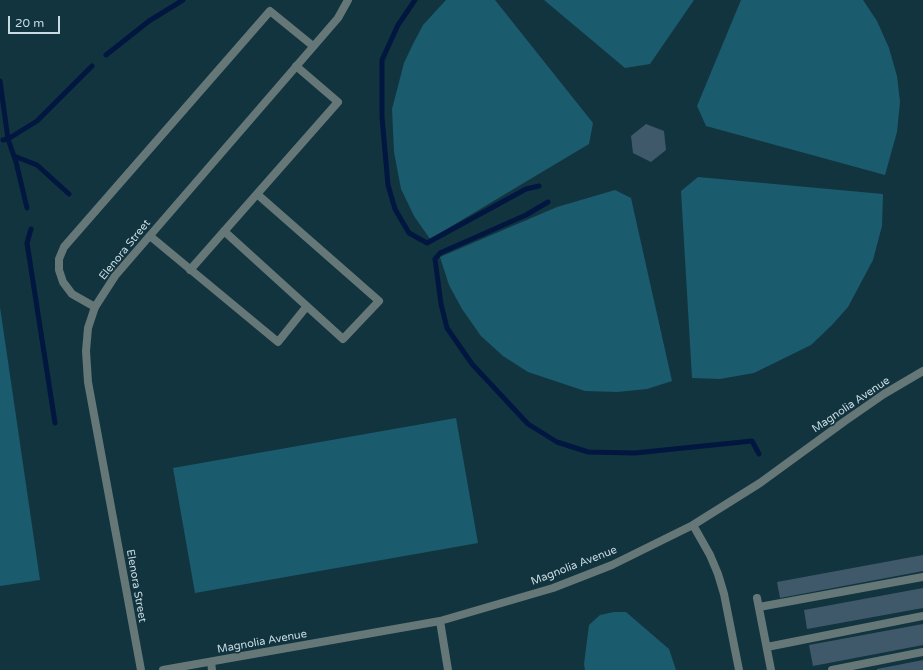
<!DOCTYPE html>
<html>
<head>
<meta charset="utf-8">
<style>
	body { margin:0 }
	#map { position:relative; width:923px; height:670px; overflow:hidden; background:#12343f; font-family:"Varela Round",sans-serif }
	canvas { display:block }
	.scale { position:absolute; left:8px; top:16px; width:52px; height:18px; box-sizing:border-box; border:2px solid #c8dae1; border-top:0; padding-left:5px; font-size:12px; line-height:14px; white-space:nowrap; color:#c8dae1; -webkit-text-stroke:3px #12343f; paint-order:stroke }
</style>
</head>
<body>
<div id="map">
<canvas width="923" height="670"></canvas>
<div class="scale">20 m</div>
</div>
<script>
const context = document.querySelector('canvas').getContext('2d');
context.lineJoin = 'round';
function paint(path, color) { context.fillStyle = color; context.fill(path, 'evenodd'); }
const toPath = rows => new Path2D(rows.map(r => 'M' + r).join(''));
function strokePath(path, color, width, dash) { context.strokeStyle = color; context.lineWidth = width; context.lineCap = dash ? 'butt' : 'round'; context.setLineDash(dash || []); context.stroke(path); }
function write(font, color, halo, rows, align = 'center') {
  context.font = font + ' "Varela Round",sans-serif'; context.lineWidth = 3.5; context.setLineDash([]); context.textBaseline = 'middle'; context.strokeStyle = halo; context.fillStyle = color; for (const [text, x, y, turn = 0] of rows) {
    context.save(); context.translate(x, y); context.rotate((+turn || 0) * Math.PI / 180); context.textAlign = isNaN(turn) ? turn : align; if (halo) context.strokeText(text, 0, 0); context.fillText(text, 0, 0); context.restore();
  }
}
const green = toPath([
	[446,0,495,0,593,123,589,144,430,239,414,216,401,189,394,152,392,109,404,63,413,44,423,25],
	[544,0,694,0,650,64,625,68],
	[741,0,863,0,877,21,889,48,897,76,900,102,897,132,885,175,706,126,697,106],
	[698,177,883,194,882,226,873,260,848,307,832,325,811,345,754,373,720,379,692,378,681,191],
	[615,190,631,198,672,381,647,389,617,392,585,391,528,372,503,356,481,336,462,309,449,285,440,257,557,207],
	[0,307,40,580,0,586],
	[456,418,478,543,195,593,173,468],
	[614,612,626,612,669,649,676,670,585,670,584,664,589,625,600,615]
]);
const stream = toPath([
	[415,0,398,25,382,60,382,117,388,185,395,209,409,233,427,243,526,189,539,186],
	[106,55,149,21,183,0],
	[0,81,8,139,16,162,27,208],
	[3,140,8,139,37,121,92,66],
	[14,156,37,165,69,194],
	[548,202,526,215,440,253,435,259,441,304,447,328,472,364,528,424,557,442,588,452,635,453,752,441,759,454],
	[31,229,27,243,55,423]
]);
const building = toPath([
	[646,124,664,131,666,150,651,162,633,153,631,136],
	[923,555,923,571,780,598,777,582],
	[923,588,923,608,807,629,804,610],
	[923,624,923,645,813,666,809,645],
	[923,660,923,670,877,670,877,669]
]);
const service = toPath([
	[224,231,343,339,379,301,257,194],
	[150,236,278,342,307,306],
	[190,270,338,102,296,66],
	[95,307,72,294,63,282,59,270,59,259,64,247,270,11,313,46],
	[757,598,771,670],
	[759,607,923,577],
	[767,647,923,616],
	[211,662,212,670],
	[832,670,923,652]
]);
const minor = toPath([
	[693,525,710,555,718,574,724,594,739,670],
	[440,621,448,670],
	[141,670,88,382,86,351,88,328,95,307,115,276,338,18,348,0],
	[163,670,440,621,553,588,612,565,693,525,760,483,845,421,884,394,923,371]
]);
const streetNames = [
	["Elenora Street",125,250,-51],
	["Magnolia Avenue",851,405,-34],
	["Magnolia Avenue",574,566,-21],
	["Elenora Street",136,586,80],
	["Magnolia Avenue",262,642,-10]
];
paint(green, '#1b5b6e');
strokePath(stream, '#011740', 5);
paint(building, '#3f596b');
strokePath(service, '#667778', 8);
strokePath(minor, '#667778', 8);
write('11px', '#c8dae1', '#12343f', streetNames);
</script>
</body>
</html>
